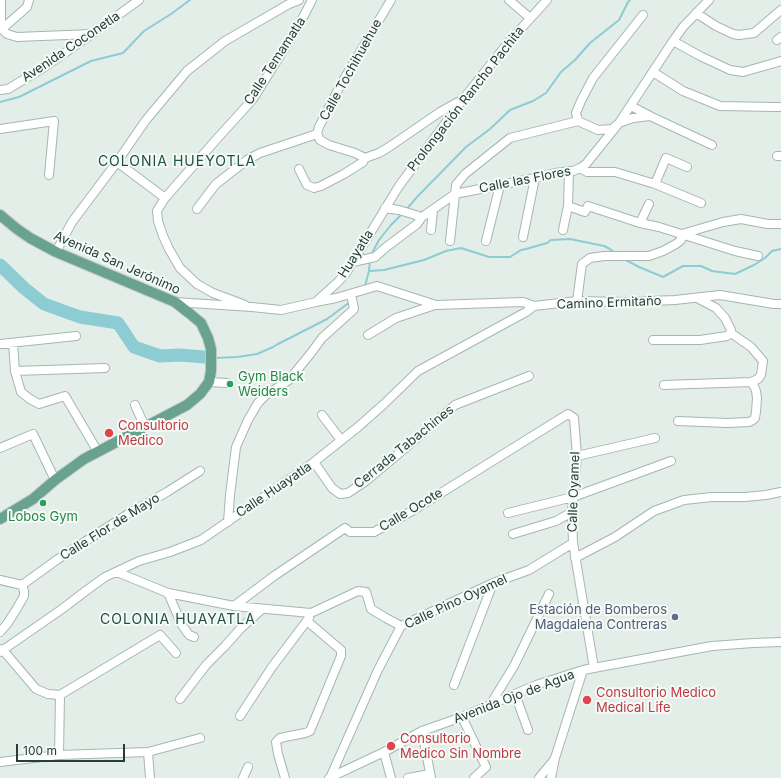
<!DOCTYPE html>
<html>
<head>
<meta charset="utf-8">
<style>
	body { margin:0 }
	#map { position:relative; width:781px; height:778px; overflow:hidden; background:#e4eee9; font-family:Inter,sans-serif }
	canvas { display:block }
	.scale { position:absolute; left:16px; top:744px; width:109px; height:18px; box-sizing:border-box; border:2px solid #233f36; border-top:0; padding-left:5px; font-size:12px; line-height:14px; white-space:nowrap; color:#233f36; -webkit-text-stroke:3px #f5faf7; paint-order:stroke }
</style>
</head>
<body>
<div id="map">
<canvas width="781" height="778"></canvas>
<div class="scale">100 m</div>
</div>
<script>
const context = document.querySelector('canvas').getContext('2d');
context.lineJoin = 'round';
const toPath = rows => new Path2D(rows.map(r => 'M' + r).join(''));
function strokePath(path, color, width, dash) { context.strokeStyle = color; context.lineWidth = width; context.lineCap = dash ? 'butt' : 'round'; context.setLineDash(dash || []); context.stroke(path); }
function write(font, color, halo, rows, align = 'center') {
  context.font = font + ' Inter,sans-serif'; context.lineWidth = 4; context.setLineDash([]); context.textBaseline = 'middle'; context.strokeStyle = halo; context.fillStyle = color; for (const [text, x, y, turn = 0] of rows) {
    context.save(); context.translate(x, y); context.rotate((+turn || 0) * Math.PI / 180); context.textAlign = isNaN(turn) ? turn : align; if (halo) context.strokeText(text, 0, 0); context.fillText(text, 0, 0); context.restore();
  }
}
const stream = toPath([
	[0,102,19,97,91,61,123,53,144,31,171,14,190,0],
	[406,210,417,197,466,147,490,129,510,110,533,101,546,93,561,72,575,60,590,43,619,20,628,2,630,0],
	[371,255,379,240,391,225,403,213],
	[624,259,639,267,663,277,683,266,701,266,712,271,735,274,754,265,765,258,772,251,781,249],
	[369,271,370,260],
	[365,286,369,271,384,270,424,260,446,251,461,248,489,257,510,257,521,250,526,249,547,243,551,240,570,239,604,246,610,249,615,253],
	[216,358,237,357,257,354,273,347,278,344,327,319,350,302]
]);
const river = toPath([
	[0,265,24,288,44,304,80,317,118,323,134,347,160,356,179,355,205,357]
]);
const minor = toPath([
	[1,0,1,20,2,29,7,34,17,37,92,34],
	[509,0,530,18],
	[696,13,716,26,733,34,739,35,754,33,781,10],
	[2,29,27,7,29,0],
	[777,40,781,37],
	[673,41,700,56,730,70,743,72,781,61],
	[653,72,683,91,720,106,776,107,781,107],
	[0,90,8,89,43,68,92,34,139,0],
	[631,106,650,116,712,145],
	[578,121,576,113,581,101,593,78,643,15],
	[0,129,54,121,49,175],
	[777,156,781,156],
	[365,158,355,153,329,145,320,140,317,134,319,127,341,84,391,0],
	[365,158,379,153,389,147,440,112,460,101],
	[117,162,165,198],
	[580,168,587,172,615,172,655,184,666,158,687,167],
	[299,169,307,185,314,188,321,186,344,174,363,162,365,158],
	[655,184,701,203],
	[568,206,585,212,588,206,640,223,659,227,735,251,758,256],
	[385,208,399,210,422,217],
	[197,209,209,193,216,184,247,160,260,153,317,134],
	[640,223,649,204],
	[431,230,433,210],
	[563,230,568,206,569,171],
	[682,234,723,222,741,219,768,224,781,224],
	[523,237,535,178],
	[450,241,456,185,465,174,510,138,578,121,598,130,612,129,619,123,633,118,650,116],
	[486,241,500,185],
	[56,252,72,222,117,162,146,120,187,71,225,41,289,4,299,0],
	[353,262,375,257,385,248,417,224,422,217,455,194,535,178,555,173,573,171,580,168,586,164,619,123,673,41,683,27,709,0],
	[318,300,338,282,346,273,399,186,464,98,507,44,547,0],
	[577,301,582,264,590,258,604,256,649,256,663,251,676,244,681,240,681,234],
	[175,302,252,307,281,310,316,302,336,298,377,286,436,305,523,302,534,306,577,301,625,302,675,300,720,295,774,304,781,304],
	[245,305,213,293,197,284,180,268,169,249,163,236,158,221,157,211,165,198,215,141,253,99,299,25,312,0],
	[368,335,396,318,435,305],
	[653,340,700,340,727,336,731,333],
	[13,343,15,371,21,392,30,399,39,404,65,396,98,452],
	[0,344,76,336],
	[15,371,105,368],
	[209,382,227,383],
	[664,385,751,382,758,379,761,375,763,361,751,347,731,333,731,330,725,318,716,308,699,299],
	[135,405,145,427],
	[322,415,341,440],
	[678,421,727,423,749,422,753,420,755,418,756,412,757,398,756,391,754,386,751,382],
	[0,448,33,434,55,480],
	[577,456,655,438],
	[314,462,332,488,340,494,348,493,366,481,403,450,455,405,529,376],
	[508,513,573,497,671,461],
	[228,522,230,495,236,447,248,420,258,403,266,395,289,380,311,353,322,338,352,311,354,309,351,294],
	[513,534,556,521,572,512],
	[575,558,615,537,654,511,684,500,712,497,745,497,766,495,781,492],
	[117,572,168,593,234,606,311,613,358,591,366,592,371,609,386,618,401,626],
	[0,580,22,585,24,591,24,596,16,610,7,624,0,632],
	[22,585,58,559,128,514,167,492,200,471],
	[168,593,182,625,189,635,194,637],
	[234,606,274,576,345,528,350,532,374,532,412,511,568,414,574,418,577,456,572,512,573,543,594,668],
	[0,649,3,650,36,689,48,694,60,695],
	[0,652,62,609,87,590,105,577,139,561,170,552,201,540,314,462,358,427,384,404,418,371,526,312,534,306],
	[454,685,493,583],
	[515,694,528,730],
	[60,695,160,635,176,653],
	[180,699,206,665,225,646,241,628,262,609],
	[490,705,514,666,549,594],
	[240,716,272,667,309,618],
	[462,717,486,767,474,778],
	[422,731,431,778],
	[148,752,150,778],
	[384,752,391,778],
	[59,755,60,695],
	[0,762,59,755,148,752,200,738],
	[243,778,248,767],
	[285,778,278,754,276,742,280,738,305,733,310,731,341,656,341,650,307,621],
	[329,778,384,752,422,731,462,717,536,685,583,670,712,646,753,643,781,642],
	[330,778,378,670,401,626,493,583,529,570,573,543],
	[408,778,430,774],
	[539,778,554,760],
	[551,778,555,758,583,670]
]);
const major = toPath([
	[0,215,17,229,30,238,56,252,175,302,189,313,201,323,208,338,211,349,211,371,209,382,200,394,187,405,84,459,55,480,33,499,0,519]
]);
const markers = [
	[230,384,4,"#2e9e5b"],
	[109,433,5,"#e0444e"],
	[43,503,4,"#2e9e5b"],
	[675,617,4,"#5c6f8a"],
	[587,700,5,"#e0444e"],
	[391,746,5,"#e0444e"]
];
const streetNames = [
	["Avenida Coconetla",71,47,-34],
	["Calle Temamatla",275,61,-57],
	["Calle Tochihuehue",351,70,-61],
	["Prolongación Rancho Pachita",466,99,-52],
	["Calle las Flores",525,180,-11],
	["Huayatla",356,254,-58],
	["Avenida San Jerónimo",117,263,24],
	["Camino Ermitaño",609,303,-2],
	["Cerrada Tabachines",404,447,-39],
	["Calle Huayatla",274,490,-34],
	["Calle Oyamel",574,492,-88],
	["Calle Ocote",411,510,-31],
	["Calle Flor de Mayo",110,527,-32],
	["Calle Pino Oyamel",456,602,-25],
	["Avenida Ojo de Agua",514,697,-21]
];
const leisureNames = [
	["Gym Black",238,377],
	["Weiders",238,392],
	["Lobos Gym",43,517,"center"]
];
const healthNames = [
	["Consultorio",118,426],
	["Medico",118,441],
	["Consultorio Medico",596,693],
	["Medical Life",596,708],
	["Consultorio",400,739],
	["Medico Sin Nombre",400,754]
];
const serviceNames = [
	["Estación de Bomberos",667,610],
	["Magdalena Contreras",667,625]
];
const neighbourhoodNames = [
	["COLONIA HUEYOTLA",177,162],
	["COLONIA HUAYATLA",178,620]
];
strokePath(stream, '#8dccd2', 2);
strokePath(river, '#8dccd2', 13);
strokePath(minor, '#a6b6b0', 10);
strokePath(major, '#c1c9c7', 12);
strokePath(minor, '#fff', 8);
strokePath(major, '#69a390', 10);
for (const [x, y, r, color] of markers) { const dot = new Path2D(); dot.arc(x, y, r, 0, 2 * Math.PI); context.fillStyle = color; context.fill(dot); strokePath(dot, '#f5faf7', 1.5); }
write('13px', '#233f36', '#f5faf7', streetNames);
write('13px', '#27864d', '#f5faf7', leisureNames, 'left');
write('13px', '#be3a42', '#f5faf7', healthNames, 'left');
write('13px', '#4e5e75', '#f5faf7', serviceNames, 'right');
context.letterSpacing = '1px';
write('14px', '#1f5242', '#f5faf7', neighbourhoodNames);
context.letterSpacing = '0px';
</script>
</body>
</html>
